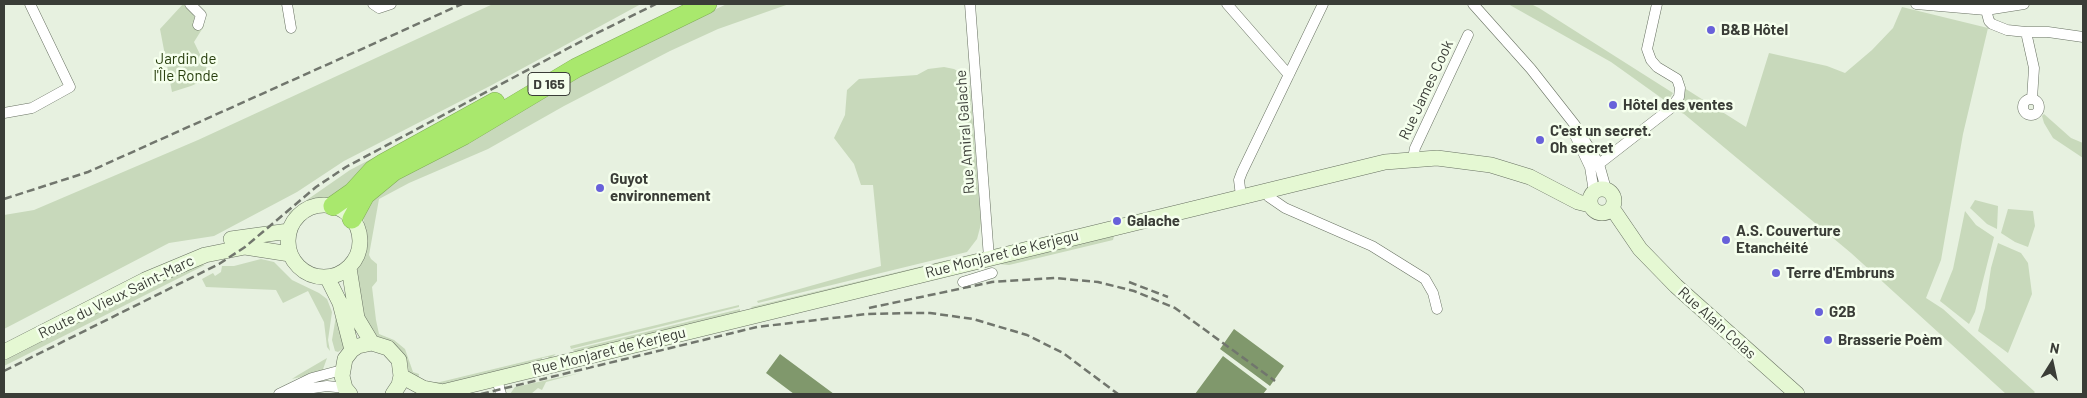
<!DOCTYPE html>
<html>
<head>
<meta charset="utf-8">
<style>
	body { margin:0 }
	#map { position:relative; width:2087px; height:398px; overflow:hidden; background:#e7f1e0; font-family:Barlow,sans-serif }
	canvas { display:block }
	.frame { position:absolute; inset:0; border:5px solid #3a3d37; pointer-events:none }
	.north { position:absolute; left:2027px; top:338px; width:50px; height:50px; -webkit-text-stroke:4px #f5ffed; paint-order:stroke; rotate:10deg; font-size:14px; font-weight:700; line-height:20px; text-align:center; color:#3a3d37 }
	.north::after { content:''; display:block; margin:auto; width:18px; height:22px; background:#3a3d37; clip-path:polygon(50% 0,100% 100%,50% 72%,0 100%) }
</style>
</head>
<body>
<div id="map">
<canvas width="2087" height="398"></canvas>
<div class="frame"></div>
<div class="north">N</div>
</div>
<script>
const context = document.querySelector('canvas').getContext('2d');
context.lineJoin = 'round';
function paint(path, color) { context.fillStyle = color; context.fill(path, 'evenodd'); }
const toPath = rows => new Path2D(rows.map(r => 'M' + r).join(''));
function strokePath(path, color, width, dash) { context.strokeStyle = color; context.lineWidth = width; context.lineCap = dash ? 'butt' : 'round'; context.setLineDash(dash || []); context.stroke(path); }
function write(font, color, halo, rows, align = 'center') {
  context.font = font + ' Barlow,sans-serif'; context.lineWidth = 5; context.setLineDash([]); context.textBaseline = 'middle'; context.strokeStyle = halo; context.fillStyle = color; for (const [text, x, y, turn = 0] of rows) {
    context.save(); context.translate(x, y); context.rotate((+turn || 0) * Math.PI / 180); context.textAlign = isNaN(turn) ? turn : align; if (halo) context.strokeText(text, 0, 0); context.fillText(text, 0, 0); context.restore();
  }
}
const green = toPath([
	[183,4,192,12,196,21,204,26,194,42,211,77,191,86,172,92,160,29],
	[493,4,641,4,490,86,344,161,297,192,214,236,169,243,4,329,4,215,34,210,198,140],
	[727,4,789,4,718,29,670,51,564,106,488,149,409,183,379,199,369,255,371,259,377,264,377,281,372,287,376,320,379,334,394,340,405,349,413,372,419,374,418,379,410,376,407,362,398,347,386,339,376,336,360,310,355,273,366,251,368,241,363,218,374,193,536,99,669,30],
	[1508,4,1531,4,1539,8,1673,93,1667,102,1611,62],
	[1902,7,1988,28,1963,134,1941,260,1926,298,1943,309,2035,392,2033,394,2006,394,1851,253,1684,114,1671,108,1678,84,1746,127,1769,53,1827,66,1845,73,1872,50,1893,28],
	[944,67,954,69,961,73,970,87,981,224,977,239,967,252,758,303,757,301,881,266,873,185,861,185,854,164,834,138,845,115,847,90,859,79,917,75,928,69],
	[2044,114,2071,138,2083,143,2083,158,2053,138,2044,123,2042,116],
	[438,124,330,198,310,201,303,204,291,215,288,213,350,170],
	[1975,200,1998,206,1997,229,1987,224,1970,208],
	[2008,209,2033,211,2035,226,2028,247,2015,242,2001,233],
	[1965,211,1976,225,1994,237,1975,312,1969,324,1940,301,1953,269],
	[1111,234,1114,236,1113,240,1009,265,998,264],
	[1998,243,2021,253,2028,263,2032,294,2008,353,1978,331,1985,308,1991,268],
	[261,259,274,262,292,280,319,293,327,299,332,312,328,340,330,351,327,347,324,322,308,291,283,303,276,290,206,287,202,279,213,273,215,276,221,272,222,266,234,266],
	[948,260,946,263,753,309,751,307],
	[201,265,205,265,4,366,4,361,105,309,107,311,109,310,108,308,140,291,188,269],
	[739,305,739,307,571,349,570,346],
	[740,309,740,312,577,352,572,350],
	[336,316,345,343,344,348,338,352,335,351,332,340],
	[556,354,549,359,548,357,542,358,542,360,442,385,424,382,440,382],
	[327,358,322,372,292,379,298,375],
	[580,373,546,382,542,390,538,388,531,394,510,394,515,387]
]);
const water = toPath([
	[1234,329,1284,366,1270,386,1220,349],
	[780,354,834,394,794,394,766,373],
	[1223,356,1267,389,1263,394,1195,394]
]);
const street = toPath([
	[190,4,201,15,198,25],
	[287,4,291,28],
	[373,4,379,8,391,4],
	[970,4,989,258],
	[1227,4,1289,75],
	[1473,4,1531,69,1575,125,1599,164,1606,189],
	[1916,4,1986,10,2024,4],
	[1986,10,1989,21,1992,24,2007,30,2026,32,2048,32,2083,37],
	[2026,32,2034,68,2032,99],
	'2023 107a8 8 0 1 1 16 0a8 8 0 1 1-16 0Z',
	[4,113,32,108,70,87,30,4],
	[1574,133,1590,167,1594,192],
	[1413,158,1415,148,1468,35],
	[1599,164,1671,108,1679,97,1680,88,1677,79,1657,67,1651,60,1647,49,1657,4],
	[1265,190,1269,197,1285,208,1372,246,1425,279,1433,293,1437,309],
	[1241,196,1239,180,1242,172,1323,4],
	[963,282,992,273],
	[497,379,501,394],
	[292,391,327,386,345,388],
	[279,394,312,378,342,370]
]);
const secondary = toPath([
	'1590 201a12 12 0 1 1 24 0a12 12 0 1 1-24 0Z',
	'288 241a36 36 0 1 1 72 0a36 36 0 1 1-72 0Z',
	[1612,208,1640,249,1676,286,1797,394],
	[231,239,289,231],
	[349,268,357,318,372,343],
	[327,277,340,303,352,350],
	[4,352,145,280,205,255,245,247,290,254],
	[401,376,423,388,444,392],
	[350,394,345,388,342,376,345,359,352,350,358,346,372,343,388,348,399,360,401,376,399,385,393,394],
	[434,394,1385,162,1437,158,1491,165,1530,177,1578,202,1590,205]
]);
const highway = toPath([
	[333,206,353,192,373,170,384,163,495,102],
	[352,219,365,195,394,171,464,135,576,68,707,4]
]);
const rail = toPath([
	[4,199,88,172,462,4],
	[1129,282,1168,297],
	[869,308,992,282,1055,278,1098,282,1134,291,1175,308,1275,381],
	[4,371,219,264,245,247,316,187,346,167,593,35,656,4],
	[481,394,757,327,867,314,908,313,930,313,973,319,1027,335,1063,353,1118,394]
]);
const markers = [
	[1711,30,5,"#6861da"],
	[1613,105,5,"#6861da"],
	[1540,140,5,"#6861da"],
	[600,188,5,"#6861da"],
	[1117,221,5,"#6861da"],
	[1726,240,5,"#6861da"],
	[1776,273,5,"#6861da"],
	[1819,312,5,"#6861da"],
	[1828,340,5,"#6861da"]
];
const shields = [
	[549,84,42]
];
const shieldNames = [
	["D 165",549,84]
];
const poiNames = [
	["B&B Hôtel",1721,30],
	["Hôtel des ventes",1623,105],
	["C'est un secret.",1550,131],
	["Oh secret",1550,148],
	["Guyot",610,179],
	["environnement",610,196],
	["Galache",1127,221],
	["A.S. Couverture",1736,231],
	["Etanchéité",1736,248],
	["Terre d'Embruns",1786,273],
	["G2B",1829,312],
	["Brasserie Poèm",1838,340]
];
const parkNames = [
	["Jardin de",186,59],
	["l'Île Ronde",186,76]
];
const streetNames = [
	["Rue James Cook",1426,90,-65],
	["Rue Amiral Galache",965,132,-94],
	["Rue Monjaret de Kerjegu",1002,254,-14],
	["Route du Vieux Saint-Marc",116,297,-26],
	["Rue Alain Colas",1717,323,42],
	["Rue Monjaret de Kerjegu",609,351,-14]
];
paint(green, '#c8d9bb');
paint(water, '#80986c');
strokePath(street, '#687162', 11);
strokePath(secondary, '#687162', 16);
strokePath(highway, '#82ac5a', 20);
strokePath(street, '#fff', 10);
strokePath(secondary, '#e5f8d3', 15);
strokePath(highway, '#a9e86d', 19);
strokePath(rail, '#71766d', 2.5, [8, 4]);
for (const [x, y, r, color] of markers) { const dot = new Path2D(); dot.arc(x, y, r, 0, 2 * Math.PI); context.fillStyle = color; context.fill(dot); strokePath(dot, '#f5ffed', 2); }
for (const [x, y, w] of shields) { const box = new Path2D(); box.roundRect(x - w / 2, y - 11.5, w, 23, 4); context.fillStyle = '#f5ffed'; context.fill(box); strokePath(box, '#3a3d37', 1); }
write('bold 14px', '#3a3d37', null, shieldNames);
write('bold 15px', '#3a3d37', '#f5ffed', poiNames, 'left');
write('15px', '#283f0e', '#f5ffed', parkNames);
write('15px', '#3a3d37', '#f5ffed', streetNames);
</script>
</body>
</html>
